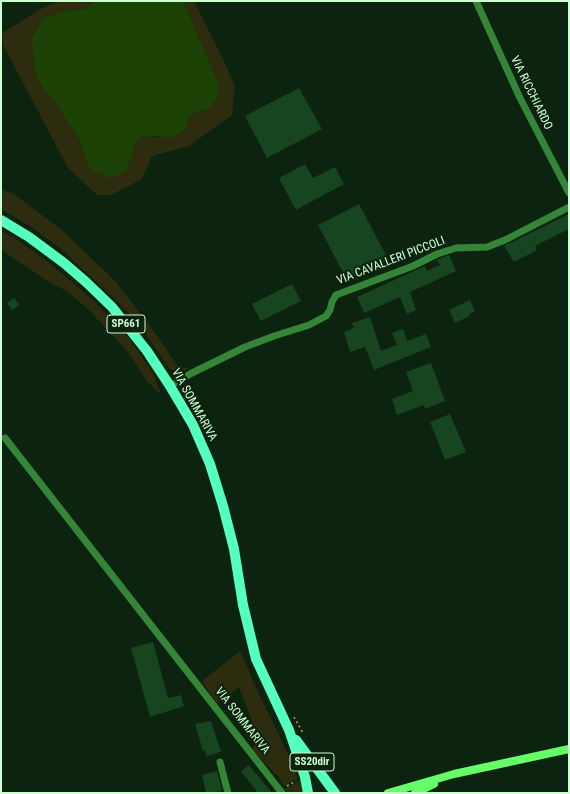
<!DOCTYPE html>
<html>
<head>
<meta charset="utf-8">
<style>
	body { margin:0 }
	#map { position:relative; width:570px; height:794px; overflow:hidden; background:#0c2310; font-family:"Roboto Condensed",sans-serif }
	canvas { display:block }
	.frame { position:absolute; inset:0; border:2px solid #ceffd3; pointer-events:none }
</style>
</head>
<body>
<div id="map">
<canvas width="570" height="794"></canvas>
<div class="frame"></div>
</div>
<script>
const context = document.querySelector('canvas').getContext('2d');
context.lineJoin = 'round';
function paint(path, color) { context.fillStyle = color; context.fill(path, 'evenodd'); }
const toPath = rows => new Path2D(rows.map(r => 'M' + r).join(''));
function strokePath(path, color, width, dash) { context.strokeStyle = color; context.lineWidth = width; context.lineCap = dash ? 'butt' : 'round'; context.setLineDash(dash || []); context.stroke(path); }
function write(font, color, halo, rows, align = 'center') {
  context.font = font + ' "Roboto Condensed",sans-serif'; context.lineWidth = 4; context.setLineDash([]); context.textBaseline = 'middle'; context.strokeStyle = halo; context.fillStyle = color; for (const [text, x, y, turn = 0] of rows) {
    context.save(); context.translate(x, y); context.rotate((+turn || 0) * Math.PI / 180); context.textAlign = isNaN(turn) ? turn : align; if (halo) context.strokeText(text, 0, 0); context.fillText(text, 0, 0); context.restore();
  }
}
const green = toPath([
	[61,1,97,1,85,9,66,11,42,86,56,104,78,138,90,169,126,172,132,156,136,142,142,137,171,137,185,130,189,116,207,109,219,85,183,1,194,1,222,57,235,86,232,115,189,146,152,156,142,179,111,195,97,195,68,168,3,45,2,33,46,6],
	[1,189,15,195,62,230,116,282,153,330,179,368,189,368,179,374,169,368,142,329,120,304,61,249,33,228,1,209],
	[1,231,13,237,46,260,93,300,128,337,153,373,161,395,146,380,128,352,89,310,67,291,54,285,1,250],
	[240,651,262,701,283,743,298,778,284,786,278,776,252,750,258,736,239,687,217,703,202,681],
	[301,780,304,793,288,793,285,789]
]);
const water = toPath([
	[97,1,183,1,219,85,217,99,207,109,189,116,185,130,170,138,156,136,142,137,136,142,132,156,126,172,110,178,90,169,78,138,56,104,42,86,35,70,32,39,43,18,66,11,85,9]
]);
const building = toPath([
	[299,88,322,129,267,158,245,116],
	[305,164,313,178,335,167,344,184,296,210,279,178],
	[359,204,388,259,347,280,318,225],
	[569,214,569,229,535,246,537,250,514,262,504,246],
	[449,255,456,271,410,292,416,310,407,314,400,297,364,313,357,297,425,266,427,271,440,265,437,260],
	[292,284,301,301,261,321,252,304],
	[14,298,19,305,12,310,7,303],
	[470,300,475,311,469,314,470,316,455,323,449,310],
	[370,317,381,351,397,345,392,333,403,329,407,341,426,334,431,347,374,370,365,347,350,352,344,332,354,328,352,323],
	[431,363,445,401,425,409,424,405,397,415,392,399,413,391,406,372],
	[450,414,466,452,445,460,430,422],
	[153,642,168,698,181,695,184,706,150,717,131,648],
	[211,721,221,752,206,756,205,750,203,751,195,724],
	[249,765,272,793,258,793,241,771],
	[217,771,222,791,206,793,202,775]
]);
const path = toPath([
	[294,717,303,733],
	[287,786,296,781]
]);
const minor = toPath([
	[476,1,520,98,569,193],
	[170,386,190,374,245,347,274,336,309,325,326,316,330,310,332,302,336,295,413,266,437,254,456,248,487,247,505,240,569,207],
	[5,438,282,793],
	[220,762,228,793]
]);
const secondary = toPath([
	[388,793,454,774,569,749],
	[415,793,434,784]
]);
const primary = toPath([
	[1,220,29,237,64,263,86,282,112,307,147,351,170,386,193,425,210,464,223,506,234,549,243,605,256,659,289,730,305,777,308,793],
	[296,740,335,793]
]);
const shields = [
	[126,324,38],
	[312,762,44]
];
const shieldNames = [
	["SP661",126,324],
	["SS20dir",312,762]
];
const streetNames = [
	["VIA RICCHIARDO",531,93,64],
	["VIA CAVALLERI PICCOLI",391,261,-21],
	["VIA SOMMARIVA",194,405,61],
	["VIA SOMMARIVA",242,721,52]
];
paint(green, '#2d2c0f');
paint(water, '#1d4206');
paint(building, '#174520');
strokePath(path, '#bab027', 1.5, [2, 3]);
strokePath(minor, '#348537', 7);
strokePath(secondary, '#65ff68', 8);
strokePath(primary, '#55ffbe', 10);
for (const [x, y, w] of shields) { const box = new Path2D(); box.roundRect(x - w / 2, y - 9, w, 18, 3); context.fillStyle = '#0c2310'; context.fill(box); strokePath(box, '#ceffd3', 1); }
write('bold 11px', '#ceffd3', null, shieldNames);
write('12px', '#ceffd3', '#0c2310', streetNames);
</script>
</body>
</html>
